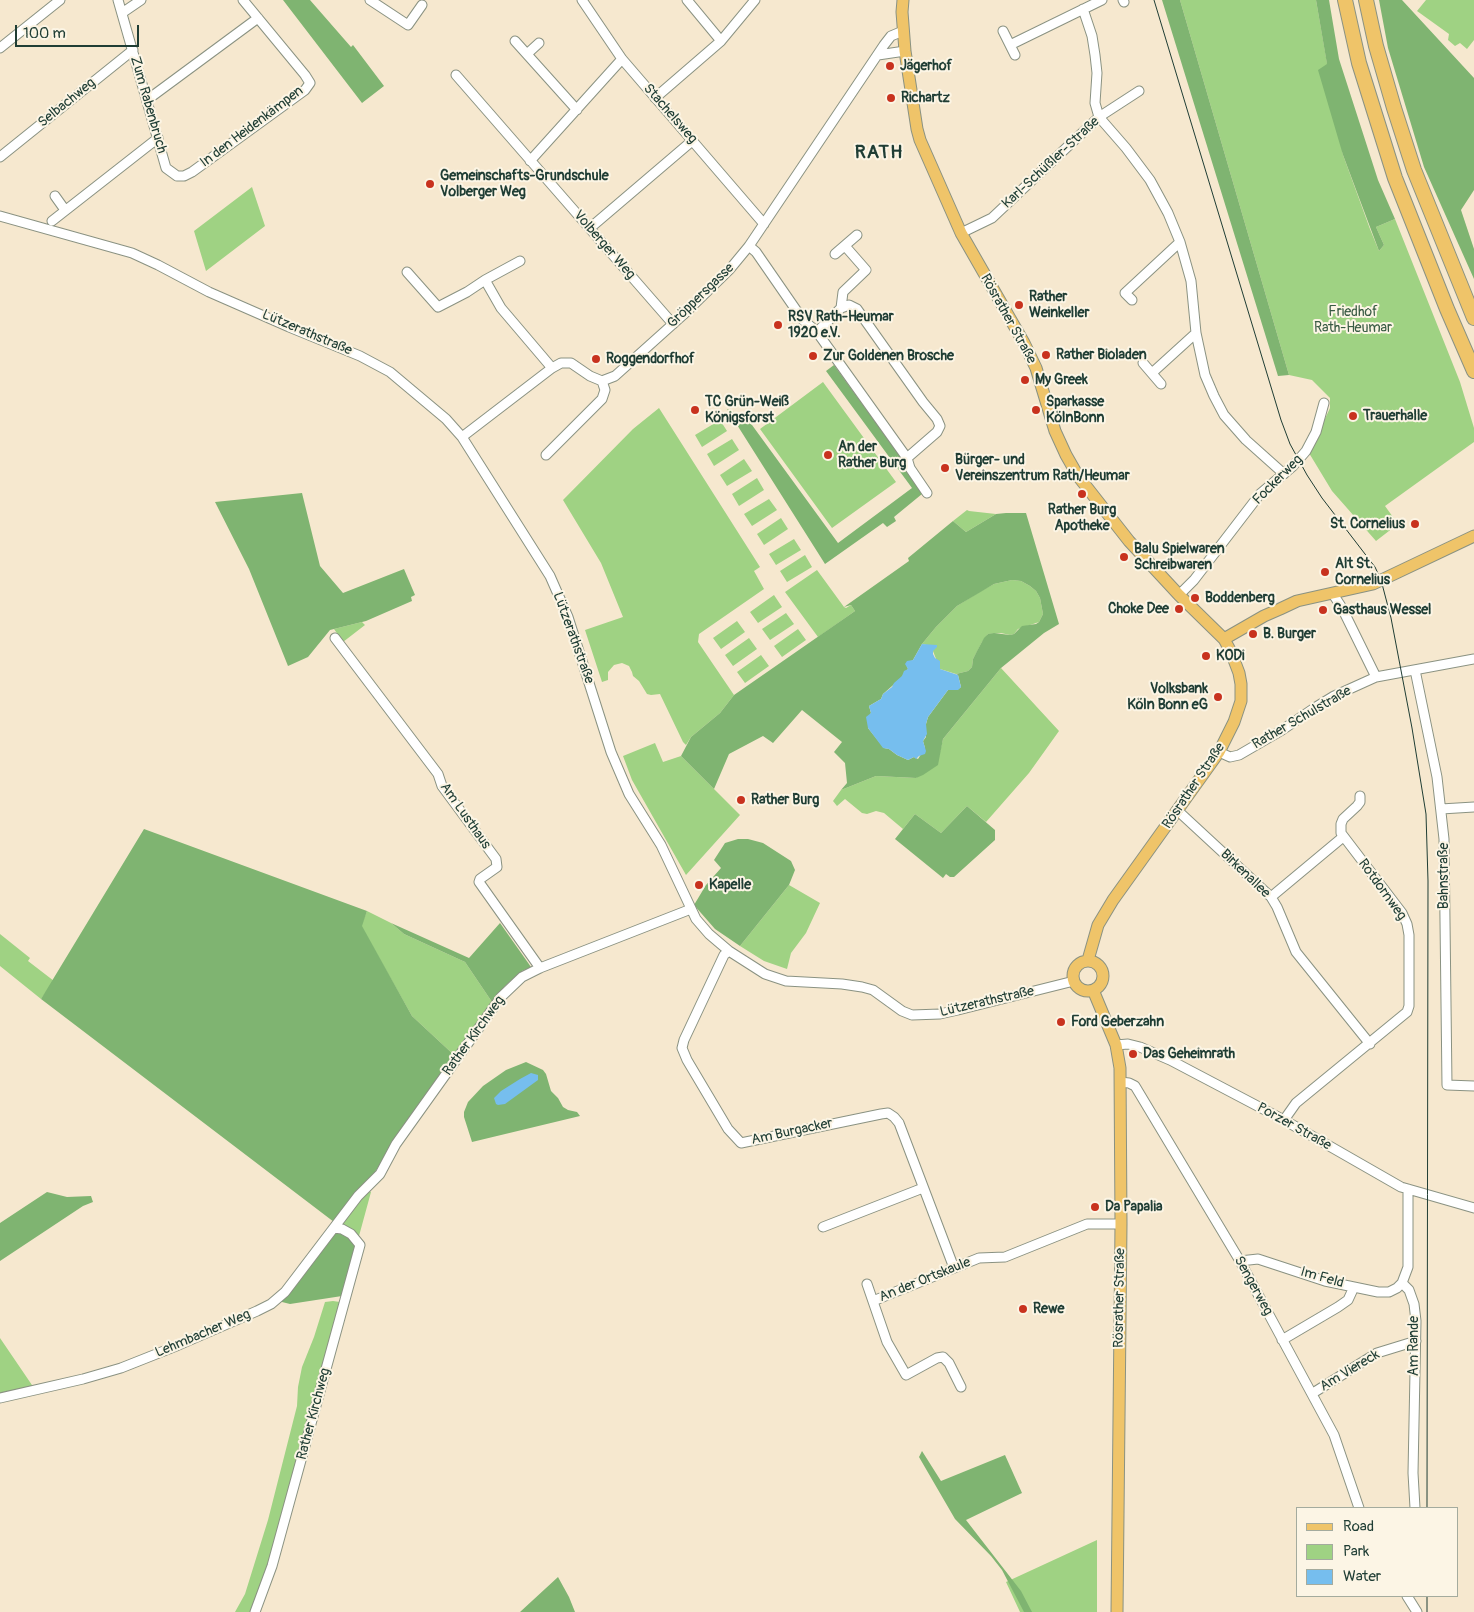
<!DOCTYPE html>
<html>
<head>
<meta charset="utf-8">
<style>
	body { margin:0 }
	#map { position:relative; width:1474px; height:1612px; overflow:hidden; background:#f6e8cf; font-family:Pangolin,sans-serif }
	canvas { display:block }
	.legend { position:absolute; left:1296px; top:1507px; width:162px; height:90px; box-sizing:border-box; background:#fcf5e5; border:1px solid #a4ab9e; margin:0; padding:6px 9px; list-style:none; font-size:15px; color:#1f3d34 }
	.legend li { display:flex; align-items:center; gap:10px; height:25px }
	.legend b { width:25px; border:1px solid #a4ab9e }
	.scale { position:absolute; left:15px; top:25px; width:124px; height:22px; box-sizing:border-box; border:2px solid #1f3d34; border-top:0; padding-left:6px; font-size:15px; line-height:18px; white-space:nowrap; color:#1f3d34; -webkit-text-stroke:4px #fcf5e5; paint-order:stroke }
</style>
</head>
<body>
<div id="map">
<canvas width="1474" height="1612"></canvas>
<ul class="legend">
<li><b style="height:6px;background:#efc469"></b>Road</li>
<li><b style="height:14px;background:#9fd283"></b>Park</li>
<li><b style="height:14px;background:#76beee"></b>Water</li>
</ul>
<div class="scale">100 m</div>
</div>
<script>
const context = document.querySelector('canvas').getContext('2d');
context.lineJoin = 'round';
function paint(path, color) { context.fillStyle = color; context.fill(path, 'evenodd'); }
const toPath = rows => new Path2D(rows.map(r => 'M' + r).join(''));
function strokePath(path, color, width, dash) { context.strokeStyle = color; context.lineWidth = width; context.lineCap = dash ? 'butt' : 'round'; context.setLineDash(dash || []); context.stroke(path); }
function write(font, color, halo, rows, align = 'center') {
  context.font = font + ' Pangolin,sans-serif'; context.lineWidth = 4; context.setLineDash([]); context.textBaseline = 'middle'; context.strokeStyle = halo; context.fillStyle = color; for (const [text, x, y, turn = 0] of rows) {
    context.save(); context.translate(x, y); context.rotate((+turn || 0) * Math.PI / 180); context.textAlign = isNaN(turn) ? turn : align; if (halo) context.strokeText(text, 0, 0); context.fillText(text, 0, 0); context.restore();
  }
}
const green = toPath([
	[1180,0,1316,0,1343,155,1370,229,1379,251,1384,245,1376,227,1395,219,1460,382,1474,428,1474,442,1385,506,1398,524,1376,541,1332,491,1309,453,1330,408,1330,398,1312,380,1289,375],
	[1426,0,1474,0,1474,40,1467,49,1460,43,1455,46,1448,40,1449,34,1417,11],
	[252,187,265,226,206,271,194,231],
	[823,382,896,482,832,528,760,429],
	[659,408,760,567,754,571,764,589,699,634,698,642,734,695,720,713,691,737,686,745,683,742,660,694,651,695,647,694,639,681,633,676,632,672,629,666,622,663,614,665,608,672,608,680,602,682,585,630,623,617,601,563,563,500,633,429],
	[720,420,727,431,702,447,695,435],
	[732,439,739,450,714,466,707,454],
	[744,459,752,471,727,486,720,475],
	[757,478,764,490,739,506,732,494],
	[769,499,777,510,752,526,744,514],
	[967,510,969,511,996,514,966,532,953,521],
	[781,518,788,529,764,545,757,534],
	[794,539,801,550,776,565,769,554],
	[805,555,812,567,787,582,780,571],
	[817,570,844,607,846,608,851,605,855,611,818,637,785,592],
	[1012,580,1021,581,1030,586,1036,591,1040,598,1043,614,1039,622,1018,629,1014,634,1010,635,1001,633,988,634,982,642,973,659,972,667,968,671,956,674,940,669,931,646,922,644,936,627,957,606,981,591,994,584],
	[774,595,782,607,758,623,750,612],
	[786,613,794,624,770,640,762,629],
	[737,621,745,632,721,649,713,638],
	[362,622,365,625,343,642,334,629],
	[798,629,806,640,782,657,774,646],
	[749,638,757,649,733,666,725,655],
	[761,655,769,666,745,683,737,672],
	[1001,668,1059,731,1029,773,986,822,967,806,941,833,915,814,903,829,884,813,876,811,867,814,862,813,845,799,837,806,833,801,841,790,876,776,916,778,939,756,943,739],
	[655,743,663,762,681,756,740,815,686,875,632,780,623,756],
	[789,885,820,903,806,933,791,953,787,969,764,961,740,946],
	[367,911,391,923,404,934,465,962,492,1002,454,1055,412,1016,361,926],
	[0,934,30,958,28,961,54,981,41,999,0,966],
	[367,1190,371,1192,359,1236,355,1232,340,1225],
	[333,1301,340,1302,269,1566,252,1612,235,1612,245,1594,268,1520,297,1406,298,1387,302,1367,314,1337,325,1302],
	[0,1338,34,1388,0,1396],
	[1097,1540,1097,1612,1020,1612,1006,1582]
]);
const forest = toPath([
	[283,0,310,0,351,47,353,45,384,86,362,103],
	[1162,0,1180,0,1289,375,1278,376],
	[1316,0,1329,0,1339,59,1378,180,1395,219,1376,227,1384,245,1379,251,1343,155,1318,70,1327,64],
	[1379,0,1402,0,1474,78,1474,190,1461,210,1474,249,1474,279,1424,167,1388,48],
	[834,365,926,492,922,494,894,517,896,521,887,527,883,523,825,564,727,409,736,413,752,425,838,543,912,488,826,371],
	[302,493,320,566,343,593,404,569,415,595,411,597,412,601,366,621,330,630,308,657,288,666,249,569,215,502],
	[1006,513,1026,513,1059,624,1044,633,1001,668,943,739,938,765,923,775,916,778,876,776,841,790,847,783,845,763,834,752,842,742,802,710,773,743,763,736,729,754,714,789,681,756,691,737,720,713,734,695,855,611,851,605,844,607,909,561,908,558,953,521,966,532,996,514],
	[1012,580,1021,581,1030,586,1036,591,1040,598,1043,614,1039,622,1036,624,1022,626,1014,634,1010,635,994,633,988,634,984,638,977,651,973,659,972,667,968,671,956,674,958,675,961,687,957,690,948,690,928,717,926,724,926,737,923,741,925,748,918,759,914,757,908,760,897,755,889,749,884,748,868,728,870,715,871,713,869,706,881,699,883,694,900,679,908,669,906,664,913,660,922,644,936,627,957,606,994,584],
	[967,806,995,830,995,840,954,877,950,877,946,874,943,878,895,839,915,814,941,833],
	[144,829,367,911,362,926,412,1016,454,1055,424,1097,371,1178,334,1222,41,999],
	[738,839,748,839,763,843,791,861,795,870,789,885,740,946,715,929,694,905,706,885,721,868,714,860,725,843],
	[391,923,469,958,500,923,531,967,522,971,505,986,492,1002,465,962,404,934],
	[526,1062,543,1070,546,1074,551,1091,558,1098,563,1107,568,1110,577,1112,580,1116,472,1142,464,1117,464,1112,468,1102,483,1086,506,1070],
	[47,1192,67,1197,91,1196,93,1202,83,1206,0,1261,0,1223],
	[338,1232,345,1233,354,1244,355,1250,342,1296,290,1304,282,1302,280,1300,334,1234],
	[922,1451,941,1481,1005,1455,1022,1493,966,1520,1021,1591,1032,1612,1024,1612,1002,1570,991,1556,955,1519,919,1457],
	[558,1577,569,1597,575,1612,520,1612]
]);
const water = toPath([
	[922,644,937,645,937,647,933,651,933,654,935,658,940,661,940,669,958,675,961,687,958,690,948,690,928,717,926,724,927,734,923,741,926,751,925,754,919,756,916,759,914,757,908,760,897,755,889,749,883,748,868,728,866,717,871,713,869,706,881,699,883,694,892,687,894,683,902,676,904,671,908,669,905,664,907,661,913,660],
	[531,1073,538,1075,538,1080,505,1104,498,1105,496,1104,494,1098,501,1091,520,1079]
]);
const minor = toPath([
	[118,0,166,168,177,176,184,176,192,172,305,90,310,83,305,75,243,0],
	[370,0,408,25,422,5],
	[582,0,622,59,764,224],
	[1123,0,1124,2],
	[1083,9,1092,36,1095,55,1097,73,1095,103,1099,117,1126,148,1150,180,1168,213,1180,242,1191,281,1196,333,1205,375,1214,396,1224,415,1246,440,1284,474],
	[122,13,141,0],
	[1003,31,1015,55],
	[515,41,577,110],
	[721,41,755,0],
	[1010,45,1102,0],
	[0,48,60,0],
	[527,54,539,43],
	[878,55,905,51],
	[456,75,673,324],
	[655,98,721,41,687,0],
	[147,100,258,18],
	[0,157,133,50],
	[530,161,622,59],
	[55,196,65,210],
	[0,216,132,253,158,265,209,292,289,327,360,356,390,372,446,419,462,437,550,576,568,617,611,752,629,794,661,845,696,919,709,934,729,951,765,974,786,981,842,984,862,987,873,990,902,1011,912,1015,940,1014,958,1010,1074,981],
	[52,221,158,138],
	[590,228,692,141],
	[961,233,992,218,1099,117,1139,91],
	[749,246,756,252,803,320,817,332,907,458,910,468,927,493],
	[835,254,857,235],
	[407,272,438,307,467,292,485,280,501,308,552,368],
	[485,280,520,261],
	[1132,300,1125,293,1180,242],
	[841,308,843,292,866,270,845,246],
	[817,332,841,308,849,305,857,309,923,402,937,419,940,426,937,432,907,458],
	[1143,363,1161,384],
	[1152,373,1196,333],
	[462,437,552,368,561,363,571,363,590,376,602,381,615,376,683,315,730,269,749,246,884,45,891,36,903,31],
	[546,455,602,399,605,390,602,381],
	[1333,594,1342,608,1376,677],
	[1179,595,1194,580,1260,494,1293,466,1306,451,1316,432,1324,403],
	[335,638,438,774,442,786,496,859,497,867,480,879,479,882,540,968],
	[1415,670,1437,777,1444,839,1447,1085,1474,1086],
	[1219,752,1230,757,1239,755,1282,730,1316,707,1334,696,1376,677,1474,659],
	[1441,809,1474,807],
	[1177,810,1271,897,1277,907,1296,952,1370,1044],
	[1271,897,1343,837],
	[729,951,724,955,684,1040,682,1048,687,1060,728,1129,741,1143,881,1114,888,1113,894,1117,899,1123,954,1268],
	[1116,1045,1128,1044,1140,1047,1170,1060,1284,1120,1401,1187,1474,1208],
	[1120,1082,1129,1083,1135,1086,1240,1261,1334,1435,1359,1508],
	[1284,1120,1296,1103,1407,1012,1409,1006,1409,935,1407,924,1402,913,1341,833,1341,824,1343,819,1357,806,1360,802,1360,796],
	[1408,1189,1408,1267,1402,1283,1409,1290,1414,1304,1416,1321,1413,1473,1415,1508],
	[823,1227,923,1188],
	[1240,1261,1258,1259,1325,1281,1378,1292,1389,1292,1397,1288,1402,1283],
	[867,1284,887,1342,906,1375,937,1358,943,1357,949,1363,961,1387],
	[873,1301,979,1258,1005,1257,1087,1224,1121,1224],
	[1282,1340,1338,1307,1348,1300,1354,1287],
	[1313,1393,1377,1353,1416,1341],
	[0,1398,83,1379,121,1368,174,1347,257,1311,271,1304,285,1292,358,1196,380,1174,396,1144,501,997,522,977,540,968,691,909],
	[1407,1596,1417,1612],
	[255,1612,272,1566,360,1245,351,1234,342,1229,334,1228]
]);
const major = toPath([
	[903,0,902,12,905,51,917,129,920,140,961,233,1024,343,1036,368,1055,431,1066,455,1078,476,1129,541,1179,595,1224,639,1231,652,1239,673,1241,684,1241,701,1234,722,1219,752,1113,900,1098,925,1088,960],
	[1224,639,1264,616,1280,609,1297,601,1373,584,1474,536],
	'1073 976a15 15 0 1 1 30 0a15 15 0 1 1-30 0Z',
	[1093,990,1116,1045,1120,1068,1121,1224,1117,1612]
]);
const highway = toPath([
	[1345,0,1359,63,1395,178,1447,309,1474,371],
	[1366,0,1376,46,1394,108,1414,170,1474,318]
]);
const tram = toPath([
	[1154,0,1281,420,1290,444,1307,475,1322,498,1375,567,1381,580,1391,618,1412,728,1426,814,1428,881,1427,1508],
	[1427,1596,1427,1612]
]);
const markers = [
	[890,66,5,"#c8321e"],
	[891,98,5,"#c8321e"],
	[430,184,5,"#c8321e"],
	[1019,305,5,"#c8321e"],
	[778,325,5,"#c8321e"],
	[1046,355,5,"#c8321e"],
	[813,356,5,"#c8321e"],
	[596,359,5,"#c8321e"],
	[1025,380,5,"#c8321e"],
	[695,410,5,"#c8321e"],
	[1036,410,5,"#c8321e"],
	[1353,416,5,"#c8321e"],
	[828,455,5,"#c8321e"],
	[945,468,5,"#c8321e"],
	[1082,494,5,"#c8321e"],
	[1415,524,5,"#c8321e"],
	[1124,557,5,"#c8321e"],
	[1325,572,5,"#c8321e"],
	[1195,598,5,"#c8321e"],
	[1179,609,5,"#c8321e"],
	[1323,610,5,"#c8321e"],
	[1253,634,5,"#c8321e"],
	[1206,656,5,"#c8321e"],
	[1218,697,5,"#c8321e"],
	[741,800,5,"#c8321e"],
	[699,885,5,"#c8321e"],
	[1061,1022,5,"#c8321e"],
	[1133,1054,5,"#c8321e"],
	[1095,1207,5,"#c8321e"],
	[1023,1309,5,"#c8321e"]
];
const poiNames = [
	["Jägerhof",900,66],
	["Richartz",901,98],
	["Gemeinschafts-Grundschule",440,176],
	["Volberger Weg",440,192],
	["Rather",1029,297],
	["Weinkeller",1029,313],
	["RSV Rath-Heumar",788,317],
	["1920 e.V.",788,333],
	["Rather Bioladen",1056,355],
	["Zur Goldenen Brosche",823,356],
	["Roggendorfhof",606,359],
	["My Greek",1035,380],
	["TC Grün-Weiß",705,402],
	["Königsforst",705,418],
	["Sparkasse",1046,402],
	["KölnBonn",1046,418],
	["Trauerhalle",1363,416],
	["An der",838,447],
	["Rather Burg",838,463],
	["Bürger- und",955,460],
	["Vereinszentrum Rath/Heumar",955,476],
	["Rather Burg",1082,510,"center"],
	["Apotheke",1082,526,"center"],
	["St. Cornelius",1405,524,"right"],
	["Balu Spielwaren",1134,549],
	["Schreibwaren",1134,565],
	["Alt St.",1335,564],
	["Cornelius",1335,580],
	["Boddenberg",1205,598],
	["Choke Dee",1169,609,"right"],
	["Gasthaus Wessel",1333,610],
	["B. Burger",1263,634],
	["KODi",1216,656],
	["Volksbank",1208,689,"right"],
	["Köln Bonn eG",1208,705,"right"],
	["Rather Burg",751,800],
	["Kapelle",709,885],
	["Ford Geberzahn",1071,1022],
	["Das Geheimrath",1143,1054],
	["Da Papalia",1105,1207],
	["Rewe",1033,1309]
];
const streetNames = [
	["Selbachweg",67,103,-39],
	["Zum Rabenbruch",148,105,74],
	["Stachelsweg",670,114,49],
	["In den Heidenkämpen",252,127,-37],
	["Karl-Schüßler-Straße",1051,163,-43],
	["Volberger Weg",604,245,49],
	["Gröppersgasse",701,296,-44],
	["Rösrather Straße",1008,319,61],
	["Lützerathstraße",307,333,23],
	["Fockerweg",1278,480,-45],
	["Lützerathstraße",573,638,70],
	["Rather Schulstraße",1302,718,-30],
	["Rösrather Straße",1194,786,-56],
	["Am Lusthaus",465,816,55],
	["Birkenallee",1245,874,44],
	["Bahnstraße",1444,876,-90],
	["Rotdornweg",1382,890,54],
	["Lützerathstraße",987,1002,-13],
	["Rather Kirchweg",474,1036,-54],
	["Porzer Straße",1294,1127,29],
	["Am Burgacker",792,1132,-12],
	["Im Feld",1322,1278,16],
	["An der Ortskaule",925,1280,-22],
	["Sengerweg",1253,1286,61],
	["Rösrather Straße",1120,1298,-89],
	["Lehmbacher Weg",203,1334,-23],
	["Am Rande",1414,1346,-90],
	["Am Viereck",1350,1371,-31],
	["Rather Kirchweg",314,1414,-75]
];
const parkNames = [
	["Friedhof",1353,312],
	["Rath-Heumar",1353,328]
];
const districtNames = [
	["RATH",879,153]
];
paint(green, '#9fd283');
paint(forest, '#7fb471');
paint(water, '#76beee');
strokePath(minor, '#8a9282', 11);
strokePath(major, '#8a9282', 13);
strokePath(highway, '#8a9282', 16);
strokePath(minor, '#fff', 9);
strokePath(major, '#efc469', 11);
strokePath(highway, '#efc469', 14);
strokePath(tram, '#1f3d34', 1);
for (const [x, y, r, color] of markers) { const dot = new Path2D(); dot.arc(x, y, r, 0, 2 * Math.PI); context.fillStyle = color; context.fill(dot); strokePath(dot, '#fcf5e5', 2); }
write('bold 14px', '#1f3d34', '#fcf5e5', poiNames, 'left');
write('14px', '#1f3d34', '#fcf5e5', streetNames);
write('14px', '#395b44', '#fcf5e5', parkNames);
context.letterSpacing = '1px';
write('bold 19px', '#1f3d34', '#fcf5e5', districtNames);
context.letterSpacing = '0px';
</script>
</body>
</html>
